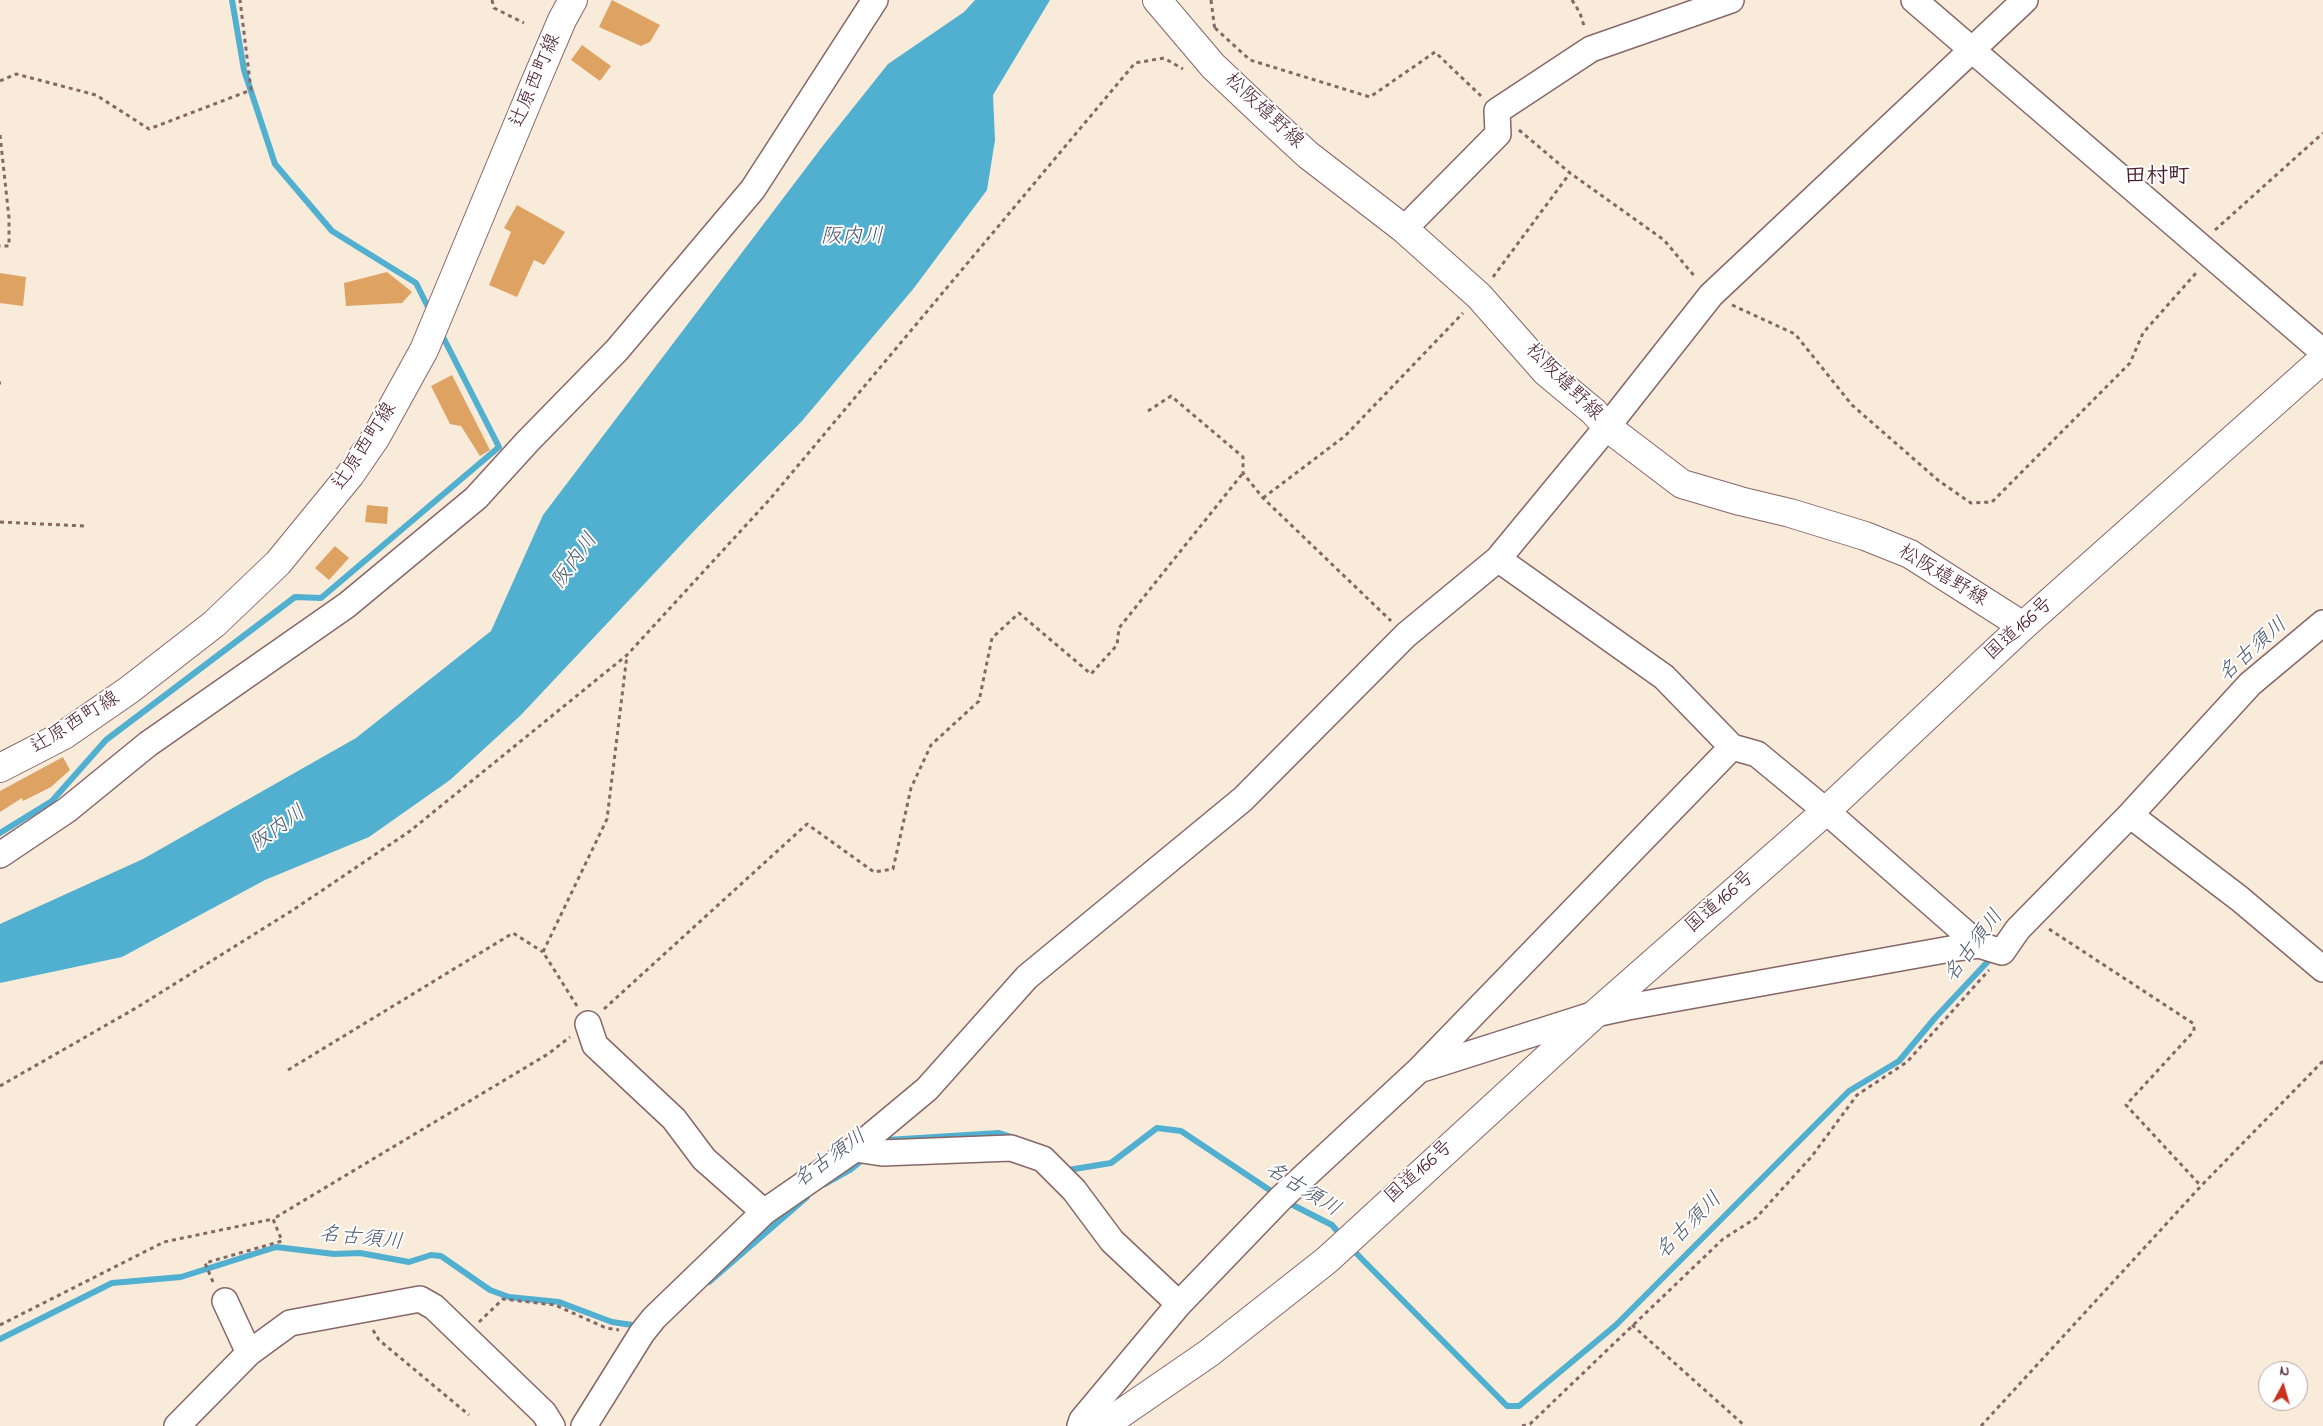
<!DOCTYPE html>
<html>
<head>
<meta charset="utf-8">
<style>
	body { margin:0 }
	#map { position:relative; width:2323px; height:1426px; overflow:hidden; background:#f9ebda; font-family:"Indie Flower",sans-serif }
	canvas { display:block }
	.north { position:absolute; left:2258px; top:1361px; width:50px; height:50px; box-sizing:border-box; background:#fff; border:1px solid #b7a5aa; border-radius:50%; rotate:6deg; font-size:14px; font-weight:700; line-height:20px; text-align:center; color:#4a1f2b }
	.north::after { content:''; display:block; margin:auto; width:18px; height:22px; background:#c8321e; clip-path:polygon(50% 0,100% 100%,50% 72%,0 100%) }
</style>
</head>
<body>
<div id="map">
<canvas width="2323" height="1426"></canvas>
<div class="north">N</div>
</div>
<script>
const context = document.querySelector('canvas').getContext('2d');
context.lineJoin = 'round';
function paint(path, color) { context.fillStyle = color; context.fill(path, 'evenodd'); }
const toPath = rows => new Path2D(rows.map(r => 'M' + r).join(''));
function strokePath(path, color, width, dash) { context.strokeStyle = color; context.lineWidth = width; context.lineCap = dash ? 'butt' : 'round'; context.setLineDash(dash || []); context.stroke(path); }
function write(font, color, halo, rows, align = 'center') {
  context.font = font + ' "Indie Flower","Klee One",sans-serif'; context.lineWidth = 4; context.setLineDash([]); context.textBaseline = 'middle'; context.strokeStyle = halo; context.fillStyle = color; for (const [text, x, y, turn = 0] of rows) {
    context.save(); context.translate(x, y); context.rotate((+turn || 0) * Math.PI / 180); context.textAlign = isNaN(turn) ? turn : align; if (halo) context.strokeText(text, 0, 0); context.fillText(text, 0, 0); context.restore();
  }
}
const water = toPath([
	[975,0,1050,0,993,95,995,140,987,190,914,288,802,421,695,530,520,716,450,780,369,837,265,880,122,957,0,983,0,924,143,859,356,738,491,631,543,515,825,143,888,64,964,12]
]);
const stream = toPath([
	[232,0,244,70,275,164,332,231,416,283,431,313],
	[0,833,52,801,106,740,295,597,321,598,499,447,441,333],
	[880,1146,887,1140,999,1133,1015,1138],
	[1065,1168,1068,1170,1111,1163,1157,1128,1181,1131,1277,1195],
	[825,1184,850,1170,865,1158],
	[1285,1201,1332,1225,1343,1238],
	[1351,1248,1507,1406,1519,1406,1616,1325,1849,1091,1899,1061,1935,1018,1993,956],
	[709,1282,807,1197],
	[0,1339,112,1283,181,1277,276,1247,334,1254,360,1253,409,1262,431,1255,441,1256,490,1290,509,1297,559,1302,612,1322,639,1326]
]);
const building = toPath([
	[612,0,660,25,650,42,641,46,599,27],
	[582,45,611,66,600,81,571,60],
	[517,205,565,232,544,265,534,260,517,297,489,285,511,232,504,228],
	[387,272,412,292,402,303,346,306,344,283],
	[0,273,26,277,23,306,0,303],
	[452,375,490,450,480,456,461,426,450,424,431,386],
	[367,505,388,507,387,524,365,522],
	[335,546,349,558,329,580,315,568],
	[63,757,70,770,51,787,23,801,22,798,0,812,0,791]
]);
const path = toPath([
	[492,0,494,8,524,23],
	[1211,0,1215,31],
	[1572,0,1580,13,1585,29],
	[1215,28,1250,60,1370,97,1435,52,1481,96],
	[0,81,16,74,96,95,149,129,251,90,240,0],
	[1519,130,1570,173,1664,240,1696,278],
	[0,135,9,218,9,246,0,246],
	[2215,230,2323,133],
	[1493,277,1570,173],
	[1732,305,1795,334,1852,405,1939,481,1971,503,1992,502,2130,363,2143,333,2197,272],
	[0,383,1,383],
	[1148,411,1171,396,1243,457,1243,473,1263,498,1391,621],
	[1263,498,1345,436,1463,313],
	[0,522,85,526],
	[2049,929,2194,1024,2194,1031,2126,1105,2201,1186],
	[577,1006,543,952,607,819,627,655],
	[604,1009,807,824,874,872,893,869,911,788,931,745,979,701,992,638,1019,613,1091,674,1117,645,1119,628,1243,473],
	[288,1070,513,933,543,952],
	[0,1086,136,1008,293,910,410,831,627,655,770,499,1135,63,1164,58,1183,69],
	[213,1282,205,1263,282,1241,273,1219,548,1054,570,1037],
	[479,1322,503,1299,555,1305,606,1328,619,1330],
	[0,1325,164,1242,273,1219],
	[1632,1325,1745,1426],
	[373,1330,379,1340,469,1415],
	[1522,1426,1530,1424,1723,1239,1756,1218,1812,1156,1857,1095,1907,1062,1989,970],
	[1981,1426,2201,1186,2323,1061]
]);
const minor = toPath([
	[1914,0,2323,352],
	[1404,229,1498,134,1497,111,1591,49,1731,0],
	[1498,559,1664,677,1732,747,1757,754,1826,811,1979,945],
	[2130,815,2240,899,2323,969],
	[0,855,67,810,148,744,347,605,476,498,528,441,617,350,753,189,875,0],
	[588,1024,595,1045,674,1119,704,1159,764,1212],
	[1419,1070,1595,1014,1628,1007,1956,948,1979,945,2002,952,2018,929,2130,815,2250,684,2323,623],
	[855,1149,882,1153,1011,1148,1043,1159,1074,1190,1112,1241,1179,1304],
	[225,1301,249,1353],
	[177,1426,249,1353,290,1323,420,1299,434,1307,544,1413,552,1426],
	[584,1426,642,1333,654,1318,764,1212,855,1149,927,1089,1027,977,1243,799,1406,635,1498,559,1607,427,1711,295,2025,0],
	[1080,1426,1082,1420,1179,1304,1281,1198,1419,1070,1732,747]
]);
const major = toPath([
	[1157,0,1213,66,1268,118,1308,155,1404,229,1479,296,1546,372,1594,412,1607,427,1682,484,1740,501,1790,513,1865,536,1910,554,2023,626],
	[0,768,64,735,129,690,214,624,278,563,350,475,376,437,424,350,533,88,562,20,573,0]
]);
const highway = toPath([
	[1103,1426,1209,1353,1327,1260,1595,1014,1826,811,2023,626,2323,359]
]);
const streetNames = [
	["辻原西町線",537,81,-67],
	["松阪嬉野線",1263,112,43],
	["松阪嬉野線",1563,383,45],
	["辻原西町線",366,447,-57],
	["松阪嬉野線",1942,577,31],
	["国道166号",2020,630,-42],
	["辻原西町線",76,724,-32],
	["国道166号",1721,903,-41],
	["国道166号",1420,1173,-42]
];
const waterNames = [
	["阪内川",852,239],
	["阪内川",576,562,-54],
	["名古須川",2254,651,-42],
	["阪内川",279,830,-36],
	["名古須川",1975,947,-53],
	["名古須川",831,1160,-36],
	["名古須川",1302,1191,32],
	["名古須川",1690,1227,-45],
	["名古須川",361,1240,6]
];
const quarterNames = [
	["田村町",2157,178]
];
paint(water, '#51b0d0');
strokePath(stream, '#51b0d0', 6);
paint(building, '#dea363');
strokePath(minor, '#876668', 28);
strokePath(major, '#876668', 30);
strokePath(highway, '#876668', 30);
strokePath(path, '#876668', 3, [4, 4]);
strokePath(minor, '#fff', 25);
strokePath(major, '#fff', 28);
strokePath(highway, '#fff', 28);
write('20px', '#4a1f2b', '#fff', streetNames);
write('italic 21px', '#4d596d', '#fff', waterNames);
write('bold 22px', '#4a1f2b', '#fff', quarterNames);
</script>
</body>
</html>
